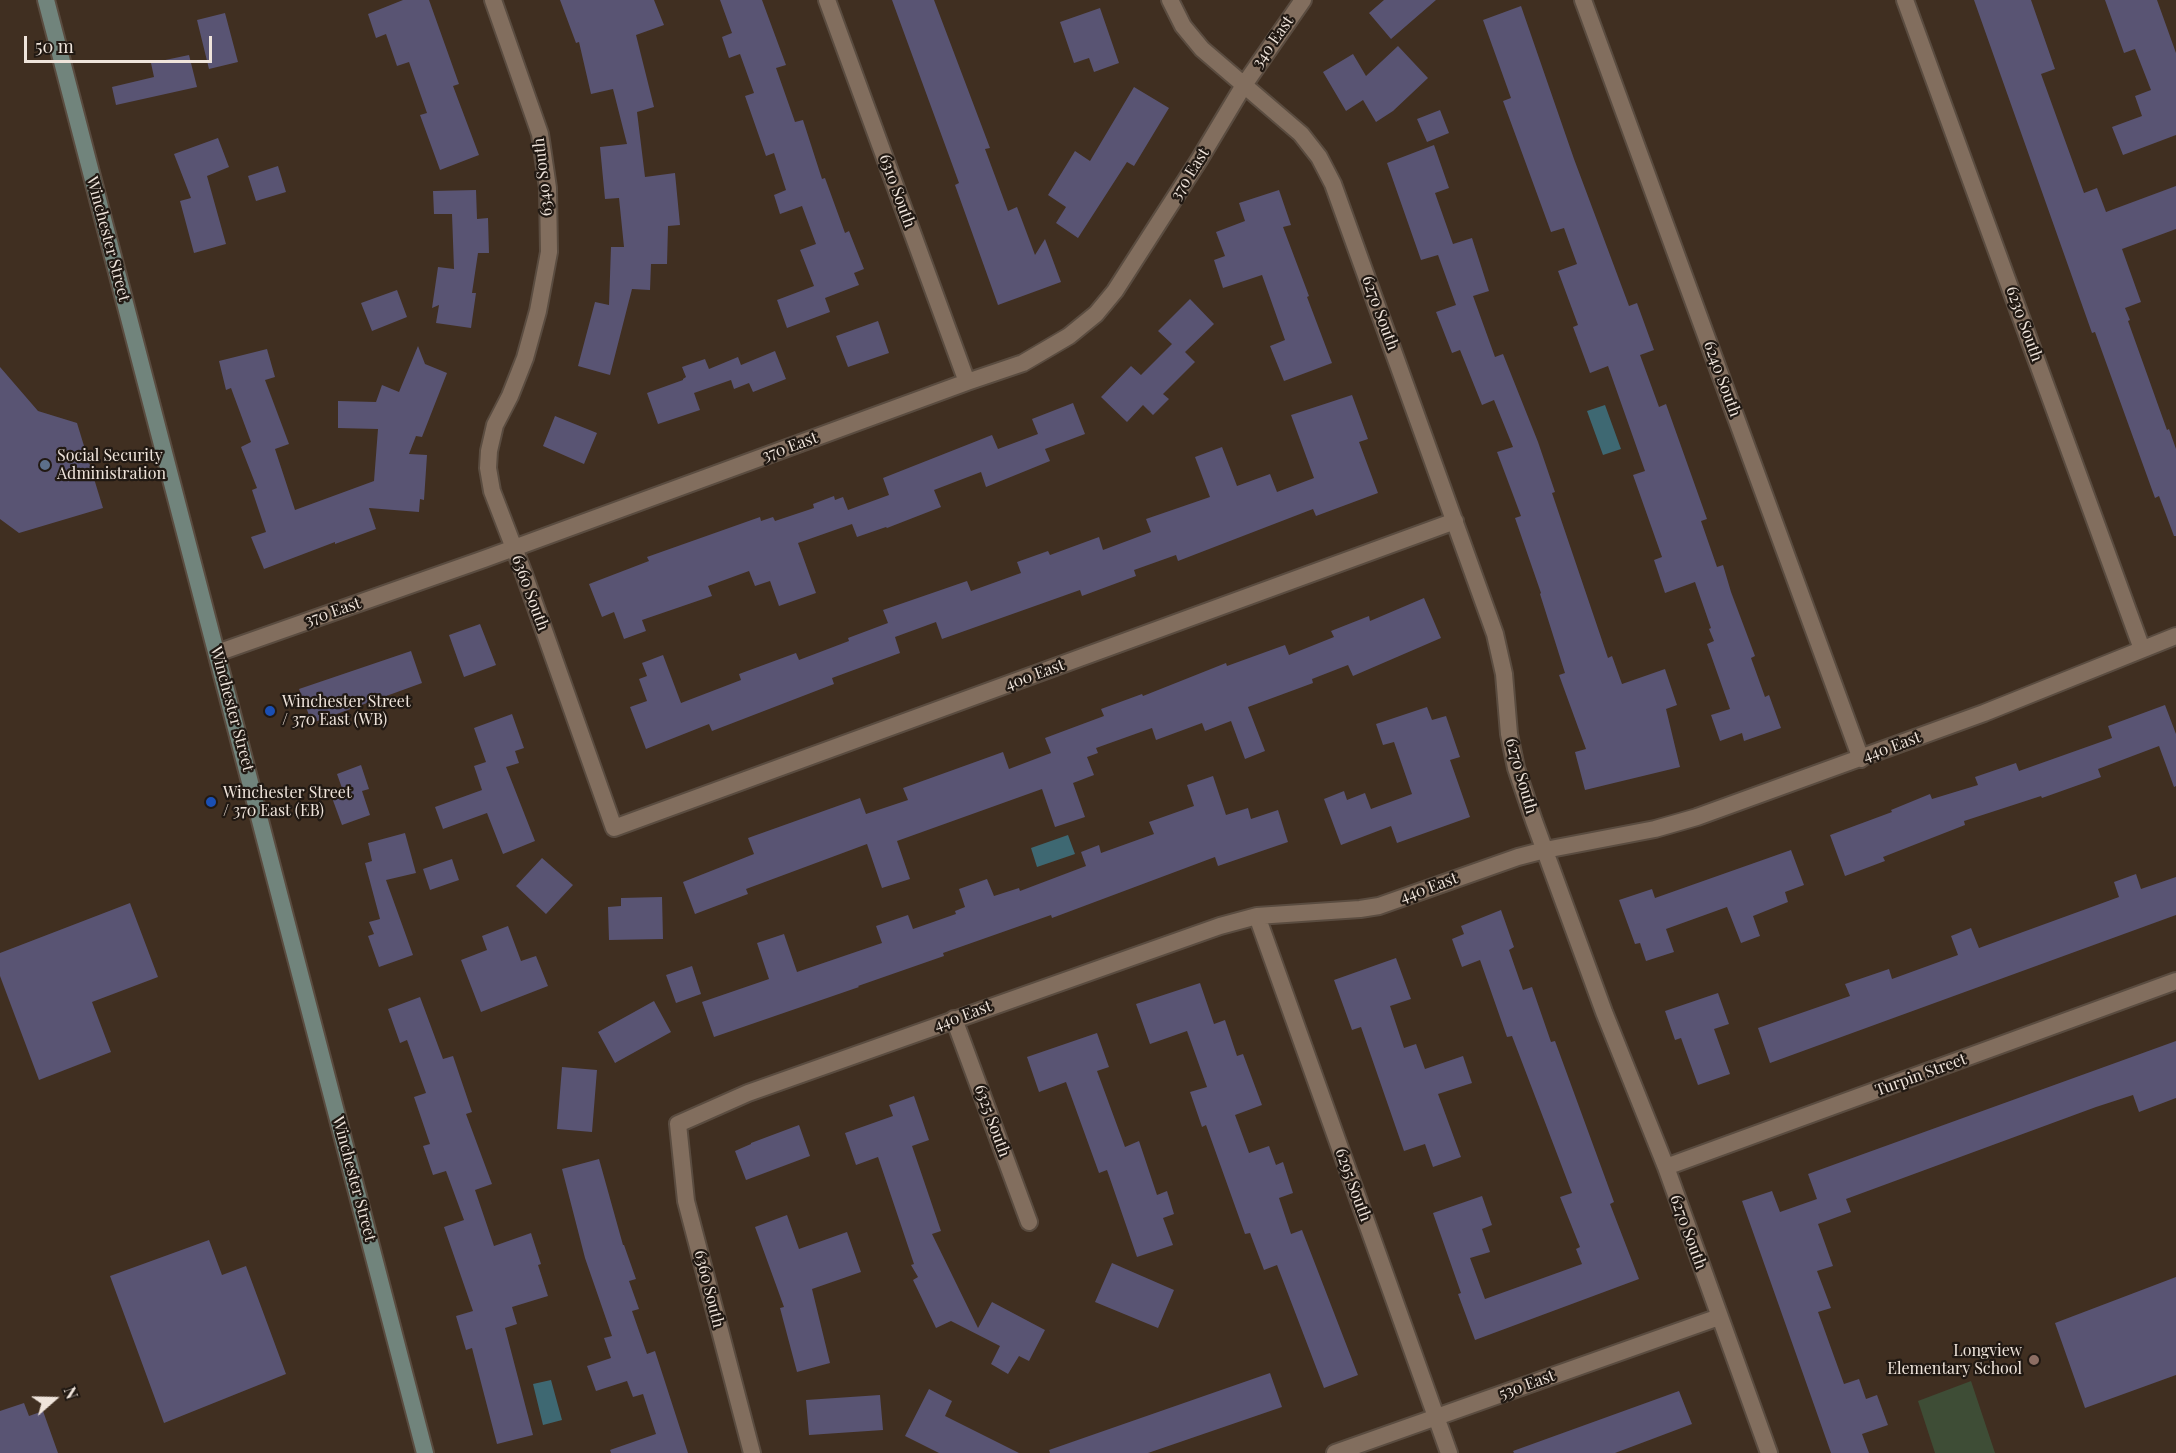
<!DOCTYPE html>
<html>
<head>
<meta charset="utf-8">
<style>
	body { margin:0 }
	#map { position:relative; width:2176px; height:1453px; overflow:hidden; background:#402f21; font-family:"Playfair Display",serif }
	canvas { display:block }
	.north { position:absolute; left:24px; top:1369px; width:60px; height:60px; -webkit-text-stroke:4px #211913; paint-order:stroke; rotate:70deg; font-size:16px; font-weight:700; line-height:24px; text-align:center; color:#efe4db }
	.north::after { content:''; display:block; margin:auto; width:21px; height:27px; background:#efe4db; clip-path:polygon(50% 0,100% 100%,50% 72%,0 100%) }
	.scale { position:absolute; left:24px; top:36px; width:188px; height:27px; box-sizing:border-box; border:3px solid #efe4db; border-top:0; padding-left:8px; font-size:18px; line-height:21px; white-space:nowrap; color:#efe4db; -webkit-text-stroke:4px #211913; paint-order:stroke }
</style>
</head>
<body>
<div id="map">
<canvas width="2176" height="1453"></canvas>
<div class="north">N</div>
<div class="scale">50 m</div>
</div>
<script>
const context = document.querySelector('canvas').getContext('2d');
context.lineJoin = 'round';
function paint(path, color) { context.fillStyle = color; context.fill(path, 'evenodd'); }
const toPath = rows => new Path2D(rows.map(r => 'M' + r).join(''));
function strokePath(path, color, width, dash) { context.strokeStyle = color; context.lineWidth = width; context.lineCap = dash ? 'butt' : 'round'; context.setLineDash(dash || []); context.stroke(path); }
function write(font, color, halo, rows, align = 'center') {
  context.font = font + ' "Playfair Display",serif'; context.lineWidth = 4.5; context.setLineDash([]); context.textBaseline = 'middle'; context.strokeStyle = halo; context.fillStyle = color; for (const [text, x, y, turn = 0] of rows) {
    context.save(); context.translate(x, y); context.rotate((+turn || 0) * Math.PI / 180); context.textAlign = isNaN(turn) ? turn : align; if (halo) context.strokeText(text, 0, 0); context.fillText(text, 0, 0); context.restore();
  }
}
const green = toPath([
	[1971,1381,1995,1453,1935,1453,1918,1401]
]);
const water = toPath([
	[1605,405,1621,449,1603,455,1587,411],
	[1068,835,1075,854,1037,867,1031,848],
	[551,1380,562,1420,543,1425,533,1384]
]);
const building = toPath([
	[403,0,429,0,459,84,453,86,479,155,440,170,420,115,427,113,409,62,397,66,386,34,376,38,368,14],
	[560,0,654,0,664,25,636,35,654,107,637,112,645,177,675,173,680,225,668,226,667,264,651,264,650,290,632,289,610,375,578,366,595,302,609,305,611,247,624,247,619,198,605,199,600,147,627,144,613,89,591,94,579,42,576,43],
	[720,0,762,0,786,65,776,68,795,122,803,120,822,179,825,178,845,233,849,231,864,269,854,273,859,285,825,298,830,312,787,328,777,300,814,286,800,250,816,244,802,206,780,214,774,195,786,190,774,153,766,156,745,96,754,93,740,54,729,58,722,37,732,33],
	[892,0,934,0,990,148,985,149,1008,211,1017,207,1035,255,1045,239,1061,282,998,305,955,185,959,183],
	[1384,0,1436,0,1391,39,1369,13],
	[1974,0,2031,0,2055,69,2041,74,2084,193,2097,188,2106,212,2176,186,2176,229,2122,249,2141,302,2125,308,2130,320,2128,321,2167,430,2169,429,2176,449,2176,536,2174,536,2159,496,2155,498,2095,332,2092,333],
	[2105,0,2157,0,2176,53,2176,135,2123,155,2112,127,2142,116,2135,96,2151,90,2135,49,2124,53],
	[1521,6,1574,159,1629,306,1637,303,1654,350,1640,355,1659,407,1666,404,1707,519,1701,521,1717,567,1723,565,1731,592,1755,656,1751,658,1765,697,1769,695,1781,728,1744,741,1742,733,1720,741,1711,715,1730,709,1707,644,1714,641,1709,629,1711,628,1695,582,1665,593,1654,560,1662,557,1633,475,1645,471,1608,366,1590,373,1573,327,1578,325,1558,271,1577,264,1564,228,1551,232,1503,101,1511,98,1483,20],
	[1100,8,1119,63,1094,72,1089,58,1074,63,1060,22],
	[225,13,238,62,209,69,197,20],
	[1398,46,1428,78,1393,111,1376,122,1363,100,1346,111,1323,72,1353,54,1366,76],
	[189,55,197,87,116,105,112,87,154,77,151,63],
	[1134,87,1169,108,1134,166,1127,162,1078,238,1056,223,1066,207,1048,195,1075,151,1090,161],
	[1440,110,1449,133,1427,142,1417,119],
	[218,138,229,167,207,176,226,244,194,253,180,201,191,198,174,154],
	[1434,145,1449,188,1435,193,1453,244,1472,238,1489,291,1473,296,1495,357,1503,354,1538,442,1555,492,1552,493,1608,658,1612,656,1622,684,1665,669,1677,705,1666,709,1680,767,1585,790,1575,752,1586,749,1559,675,1565,673,1540,594,1541,593,1515,518,1521,516,1497,452,1513,447,1494,400,1482,405,1460,350,1452,353,1436,312,1456,305,1438,255,1421,260,1387,163],
	[278,166,286,192,256,201,248,176],
	[476,190,477,219,488,218,489,253,478,253,472,293,476,293,471,328,436,323,439,305,432,308,438,267,454,269,452,214,434,214,433,191],
	[1279,190,1291,225,1283,227,1309,296,1307,297,1332,363,1284,381,1270,346,1285,340,1262,275,1223,288,1214,260,1225,256,1216,232,1245,221,1239,203],
	[397,290,407,317,372,331,361,303],
	[1190,299,1214,324,1185,352,1195,362,1163,394,1169,399,1153,415,1143,405,1127,422,1101,397,1131,366,1141,375,1172,344,1158,331],
	[878,321,889,353,848,367,836,336],
	[418,346,425,364,447,373,422,437,416,436,409,454,427,455,424,500,420,499,419,512,369,508,376,529,335,544,335,542,264,569,251,537,266,532,252,490,257,488,241,447,251,442,231,388,226,390,219,361,267,349,275,377,265,380,289,444,275,449,295,510,374,481,378,429,338,428,338,401,376,402,382,385,399,392],
	[775,351,786,379,753,392,749,383,734,389,731,380,694,393,700,410,658,424,647,393,683,380,683,379,686,377,682,367,705,359,709,369,738,357,741,365],
	[0,367,38,411,77,423,103,508,19,533,0,519],
	[1352,395,1368,439,1359,442,1378,493,1316,516,1313,509,1178,561,1176,555,1134,570,1136,576,1082,596,1080,590,942,639,936,622,895,637,900,653,832,678,834,684,712,731,709,724,646,749,630,707,647,701,639,679,647,676,642,663,663,655,681,703,741,680,739,674,796,653,799,660,849,641,848,638,888,623,883,610,967,581,971,591,1021,573,1017,562,1048,551,1050,555,1099,537,1103,550,1151,532,1146,519,1210,497,1195,457,1222,447,1237,486,1270,474,1277,492,1314,478,1291,415],
	[1073,403,1085,434,1045,449,1050,461,986,487,981,472,934,490,941,507,887,528,886,527,857,537,852,524,798,543,816,593,779,606,770,581,755,586,749,571,708,586,712,596,642,620,646,631,624,639,614,612,602,617,589,584,649,561,647,557,760,517,761,521,773,517,775,521,814,508,813,504,834,496,835,500,843,497,848,510,889,495,883,478,992,435,998,449,1038,434,1032,419],
	[555,416,597,433,584,464,543,446],
	[1424,598,1441,638,1353,676,1348,665,1312,679,1313,683,1248,707,1265,751,1245,759,1231,721,1205,731,1202,723,1156,740,1152,728,1096,748,1098,753,1087,757,1094,775,1073,783,1085,817,1055,827,1042,789,897,841,910,879,882,888,867,844,746,889,748,894,695,914,683,882,754,854,748,838,860,798,866,814,908,800,903,788,1003,752,1009,769,1051,753,1045,738,1104,716,1101,709,1142,694,1143,696,1226,663,1227,666,1285,645,1289,655,1334,637,1331,631,1369,616,1370,621],
	[480,624,496,665,464,677,449,635],
	[411,651,422,683,312,723,299,689],
	[2165,705,2176,734,2176,786,2174,787,2159,746,2098,769,2101,777,2042,798,2041,796,1964,821,1965,825,1883,857,1885,861,1845,876,1830,835,1892,812,1891,810,1930,794,1932,799,1978,785,1975,777,2016,763,2019,771,2112,738,2108,726],
	[1427,707,1432,720,1446,716,1460,757,1450,760,1470,817,1397,843,1391,826,1341,845,1324,799,1344,791,1347,800,1365,793,1371,809,1412,794,1394,742,1383,745,1376,724],
	[512,714,524,748,515,751,519,763,506,767,535,841,503,854,487,813,443,829,435,807,482,790,474,766,486,762,474,728],
	[361,765,369,789,362,791,370,815,342,825,331,795,343,791,337,774],
	[1213,776,1226,815,1248,808,1251,819,1278,810,1288,842,1218,866,1215,857,1052,918,1051,915,943,953,944,956,858,986,859,987,714,1037,702,1002,769,979,757,943,784,934,797,972,882,943,876,926,908,915,913,929,956,914,955,911,965,907,959,889,987,879,994,896,1019,888,1020,891,1086,866,1081,852,1099,845,1101,853,1154,834,1149,822,1194,806,1187,785],
	[405,833,416,873,386,880,413,955,379,967,368,936,374,934,369,922,380,919,365,863,372,861,368,843],
	[1791,850,1804,885,1785,892,1788,902,1753,916,1760,936,1741,943,1727,907,1666,929,1674,952,1646,961,1640,943,1635,944,1619,900,1652,889,1655,898],
	[542,858,573,885,546,914,516,886],
	[452,859,459,880,430,890,423,869],
	[2136,874,2141,889,2176,877,2176,915,1770,1063,1758,1028,1850,996,1845,984,1889,969,1892,979,1958,955,1951,936,1971,928,1979,948,2119,897,2114,882],
	[662,897,663,939,609,940,608,907,621,906,621,898],
	[130,903,158,977,92,1002,111,1052,39,1080,0,976,0,953],
	[1501,910,1514,947,1509,950,1523,990,1532,987,1551,1042,1555,1041,1614,1202,1610,1204,1639,1279,1475,1340,1458,1294,1461,1293,1433,1213,1482,1196,1492,1225,1482,1229,1490,1252,1470,1258,1485,1299,1582,1264,1576,1249,1580,1247,1560,1197,1572,1193,1512,1036,1507,1037,1480,960,1462,967,1452,939,1464,934,1461,926],
	[508,926,521,961,536,956,548,986,481,1012,461,960,487,950,482,936],
	[1396,958,1411,999,1390,1006,1404,1048,1416,1044,1425,1069,1463,1056,1472,1083,1438,1094,1461,1157,1433,1167,1425,1144,1404,1151,1361,1027,1352,1030,1334,980],
	[692,966,701,994,676,1003,666,975],
	[1200,983,1214,1024,1225,1020,1237,1056,1243,1054,1262,1105,1235,1115,1249,1153,1269,1146,1276,1165,1283,1162,1293,1193,1279,1198,1291,1234,1302,1230,1358,1375,1324,1388,1277,1265,1264,1270,1250,1233,1245,1234,1206,1125,1202,1127,1190,1092,1207,1087,1187,1031,1150,1044,1136,1004],
	[1718,993,1729,1024,1714,1029,1730,1074,1698,1085,1681,1038,1675,1040,1665,1011],
	[420,997,443,1059,453,1056,472,1112,466,1114,492,1184,475,1190,494,1246,531,1233,541,1264,538,1265,548,1296,512,1307,517,1324,505,1328,533,1435,497,1444,472,1348,466,1350,456,1316,473,1311,444,1227,464,1220,446,1171,433,1175,423,1146,430,1144,414,1097,426,1093,407,1040,400,1043,388,1009],
	[654,1001,671,1032,615,1063,598,1032],
	[1097,1033,1109,1067,1097,1071,1125,1147,1139,1141,1157,1195,1167,1191,1174,1214,1163,1218,1173,1245,1137,1257,1107,1170,1099,1173,1066,1082,1039,1092,1027,1057],
	[2176,1041,2176,1098,2139,1112,2133,1095,2096,1107,1846,1199,1851,1212,1818,1224,1833,1266,1817,1271,1831,1308,1818,1312,1844,1384,1859,1379,1866,1399,1877,1395,1888,1425,1862,1434,1869,1453,1831,1453,1742,1201,1772,1191,1780,1212,1817,1199,1808,1174],
	[562,1067,597,1070,592,1132,557,1129],
	[914,1096,929,1140,912,1146,941,1231,932,1234,978,1328,992,1302,1045,1330,1029,1361,1019,1356,1008,1374,991,1364,1000,1346,951,1321,936,1328,913,1280,918,1277,911,1265,914,1264,878,1157,856,1165,845,1133,893,1116,889,1105],
	[799,1125,810,1156,746,1180,735,1151,751,1144,751,1143],
	[599,1159,623,1245,624,1245,636,1279,629,1281,639,1309,632,1311,647,1354,655,1351,688,1453,611,1453,610,1450,656,1434,643,1394,633,1397,627,1381,596,1391,587,1366,611,1358,604,1338,612,1336,585,1258,562,1169],
	[787,1215,799,1249,847,1232,861,1272,812,1289,830,1363,797,1372,780,1308,784,1307,755,1227],
	[209,1240,222,1275,246,1266,286,1374,164,1423,110,1276],
	[1112,1263,1174,1290,1158,1328,1095,1302],
	[2176,1277,2176,1375,2085,1408,2055,1323],
	[1270,1373,1282,1407,1148,1453,1050,1453,1049,1450],
	[929,1389,952,1401,945,1416,1019,1453,939,1453,905,1436],
	[1679,1391,1692,1424,1615,1453,1514,1453,1513,1451],
	[880,1395,883,1430,809,1435,806,1400],
	[24,1403,29,1416,43,1411,58,1453,0,1453,0,1411]
]);
const minor = toPath([
	[493,0,540,134,548,188,549,252,538,311,525,358,510,396,495,425,489,451,488,468,492,491,524,574,614,828,1455,521],
	[827,0,967,382],
	[1170,0,1183,26,1202,49,1301,134,1319,157,1333,184,1495,634,1504,674,1509,734,1516,768,1534,821,1604,1012,1666,1167,1769,1453],
	[1583,0,1861,759],
	[1905,0,2142,649],
	[217,653,484,559,967,382,1023,363,1069,336,1096,314,1115,291,1199,160,1244,85,1303,0],
	[1257,916,1449,1453],
	[954,1019,1029,1222],
	[1666,1167,2176,981],
	[752,1453,686,1201,678,1124,748,1093,1220,926,1257,916,1360,909,1379,906,1518,857,1545,850,1655,829,1697,817,1984,713,2176,636],
	[1335,1453,1719,1317]
]);
const secondary = toPath([
	[46,0,425,1453]
]);
const markers = [
	[45,465,6,"#5c6f8a"],
	[270,711,6,"#1a4fb4"],
	[211,802,6,"#1a4fb4"],
	[2034,1360,6,"#8d6e63"]
];
const streetNames = [
	["340 East",1273,42,-55],
	["370 East",1190,174,-58],
	["6340 South",543,177,-96],
	["6310 South",897,191,70],
	["Winchester Street",108,239,75],
	["6270 South",1380,313,70],
	["6230 South",2024,324,70],
	["6240 South",1722,379,70],
	["370 East",790,447,-20],
	["6360 South",530,593,70],
	["370 East",333,612,-19],
	["400 East",1035,675,-20],
	["Winchester Street",232,709,75],
	["440 East",1892,747,-20],
	["6270 South",1521,776,74],
	["440 East",1429,888,-20],
	["440 East",963,1016,-20],
	["Turpin Street",1921,1075,-20],
	["6325 South",992,1121,70],
	["Winchester Street",354,1179,75],
	["6295 South",1353,1185,70],
	["6270 South",1688,1232,70],
	["6360 South",709,1289,76],
	["530 East",1527,1385,-20]
];
const poiNames = [
	["Social Security",57,456],
	["Administration",57,474],
	["Winchester Street",282,702],
	["/ 370 East (WB)",282,720],
	["Winchester Street",223,793],
	["/ 370 East (EB)",223,811],
	["Longview",2022,1351,"right"],
	["Elementary School",2022,1369,"right"]
];
paint(green, '#3e4d36');
paint(water, '#3e6872');
paint(building, '#595473');
strokePath(minor, '#5a4c40', 20);
strokePath(secondary, '#5a4c40', 20);
strokePath(minor, '#826e5e', 16);
strokePath(secondary, '#71847c', 16);
for (const [x, y, r, color] of markers) { const dot = new Path2D(); dot.arc(x, y, r, 0, 2 * Math.PI); context.fillStyle = color; context.fill(dot); strokePath(dot, '#211913', 2); }
write('16px', '#efe4db', '#211913', streetNames);
write('16px', '#efe4db', '#211913', poiNames, 'left');
</script>
</body>
</html>
